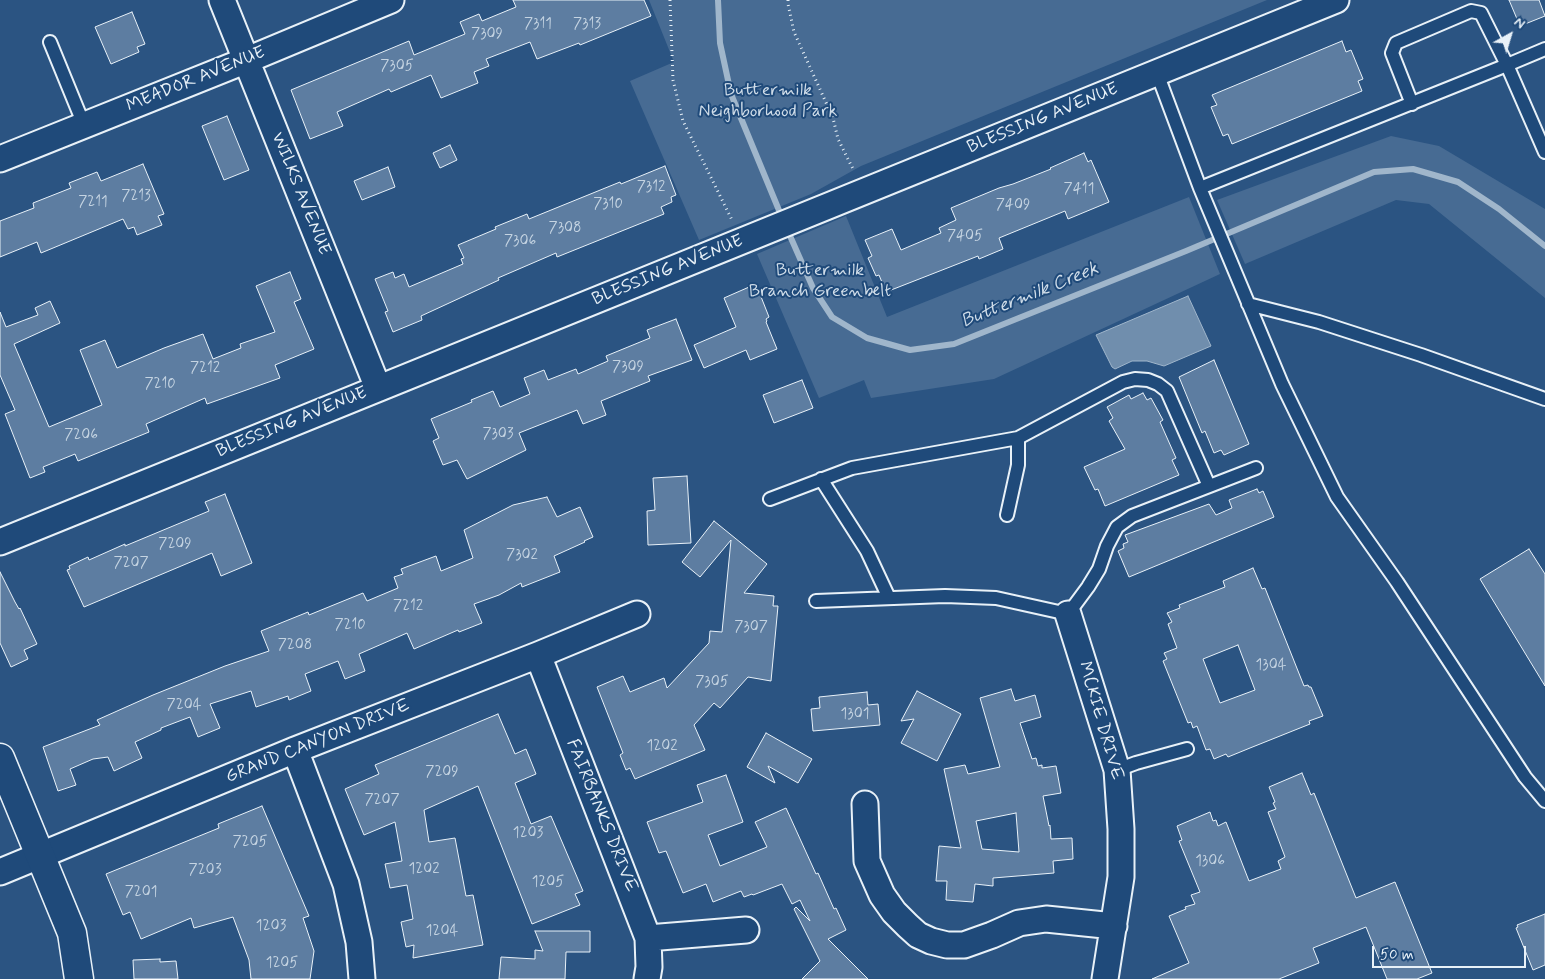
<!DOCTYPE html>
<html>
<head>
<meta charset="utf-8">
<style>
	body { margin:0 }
	#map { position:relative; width:1545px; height:979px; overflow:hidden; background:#2b5482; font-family:Mynerve,sans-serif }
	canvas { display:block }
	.north { position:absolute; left:1485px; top:10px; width:50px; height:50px; -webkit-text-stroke:4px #1f4a7a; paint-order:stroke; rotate:39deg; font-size:14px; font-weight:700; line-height:20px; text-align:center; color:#e8f1f8 }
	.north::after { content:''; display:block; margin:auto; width:18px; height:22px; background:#e8f1f8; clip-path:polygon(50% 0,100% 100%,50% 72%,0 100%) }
	.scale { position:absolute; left:1372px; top:946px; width:154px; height:22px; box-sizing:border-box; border:2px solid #e8f1f8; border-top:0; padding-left:6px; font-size:15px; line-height:18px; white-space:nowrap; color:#e8f1f8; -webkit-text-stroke:4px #1f4a7a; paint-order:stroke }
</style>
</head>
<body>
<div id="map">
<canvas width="1545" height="979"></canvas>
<div class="north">N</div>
<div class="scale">50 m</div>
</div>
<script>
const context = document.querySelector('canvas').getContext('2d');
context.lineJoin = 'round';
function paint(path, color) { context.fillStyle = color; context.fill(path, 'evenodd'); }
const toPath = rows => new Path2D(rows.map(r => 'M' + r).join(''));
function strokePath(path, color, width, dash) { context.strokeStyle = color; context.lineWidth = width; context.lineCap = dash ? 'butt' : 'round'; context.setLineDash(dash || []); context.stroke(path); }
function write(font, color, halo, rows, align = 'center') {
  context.font = font + ' Mynerve,sans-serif'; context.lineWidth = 4; context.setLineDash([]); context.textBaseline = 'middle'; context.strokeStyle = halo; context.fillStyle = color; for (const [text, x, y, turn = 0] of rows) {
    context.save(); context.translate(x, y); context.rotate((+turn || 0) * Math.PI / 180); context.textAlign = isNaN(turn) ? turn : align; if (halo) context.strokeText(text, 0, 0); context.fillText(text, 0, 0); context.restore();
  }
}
const green = toPath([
	[649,0,1267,0,861,166,811,194,699,240,630,81,674,62],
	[1391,136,1439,146,1545,209,1545,298,1429,204,1396,200,1245,264,1217,200],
	[1189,197,1220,274,994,379,871,398,864,380,819,398,757,254,846,216,887,317]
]);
const water = toPath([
	[1188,296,1211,346,1164,366,1147,361,1132,361,1115,369,1112,367,1096,335,1188,296]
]);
const stream = toPath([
	[718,0,720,43,731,94,783,220],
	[787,229,813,288,832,317,867,338,910,350,954,344,1186,251,1374,172,1413,169,1458,182,1499,209,1545,246]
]);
const building = toPath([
	[513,0,644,0,651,16,580,45,579,43,537,59,530,42,486,59,489,66,474,72,478,83,441,98,431,75,391,92,389,89,337,112,343,126,310,139,291,90,409,41,414,55,465,34,460,22,479,14,482,21,516,7,513,0],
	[1509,0,1539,0,1545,16,1520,26,1509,0],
	[132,12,145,44,137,47,139,52,111,64,95,27,132,12],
	[1342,41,1346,52,1351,50,1363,79,1358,81,1362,91,1232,144,1228,134,1223,136,1211,107,1217,105,1212,95,1342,41],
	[227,116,249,170,224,180,202,126,227,116],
	[450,145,457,160,440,168,433,153,450,145],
	[1084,153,1088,162,1091,160,1109,202,1068,219,1065,211,999,238,1003,249,979,259,978,256,886,292,879,275,876,276,868,258,872,256,865,240,892,229,901,250,941,233,939,228,956,220,951,208,999,188,1013,184,1051,169,1050,168,1084,153],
	[143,164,164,214,158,216,162,225,137,235,134,227,128,229,123,219,41,253,37,242,0,257,0,221,34,208,33,203,71,188,69,183,97,172,101,181,143,164],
	[665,166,676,195,671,197,672,202,661,207,664,214,557,257,556,253,498,278,499,280,421,316,422,320,393,332,385,312,388,311,375,279,393,272,395,278,404,274,409,287,463,264,461,259,464,258,458,245,496,229,495,227,527,214,529,219,620,182,621,184,665,166],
	[388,167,395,187,362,200,354,181,388,167],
	[290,272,301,299,294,302,314,349,275,365,280,378,207,404,205,398,146,424,149,432,78,461,75,454,43,467,45,472,30,478,5,414,15,410,0,375,0,312,6,327,38,315,35,308,50,301,60,323,14,344,49,427,102,405,80,350,105,340,117,368,164,348,203,334,213,359,241,348,240,344,275,332,256,286,290,272],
	[756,284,769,317,766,319,767,321,766,322,777,349,750,360,746,350,704,368,694,345,736,327,724,298,756,284],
	[676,319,692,360,648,376,650,381,601,401,606,415,583,424,577,410,519,433,526,450,467,479,457,460,443,465,433,441,439,438,431,419,472,402,471,400,493,391,500,407,530,394,524,378,544,370,548,380,576,369,578,374,608,361,606,356,650,338,647,330,676,319],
	[1214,360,1249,444,1224,455,1221,450,1214,453,1205,431,1202,433,1179,377,1214,360],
	[802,380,813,408,774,423,763,395,802,380],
	[1143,393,1147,400,1151,398,1163,420,1160,422,1176,458,1172,460,1179,475,1105,506,1098,489,1095,490,1084,467,1125,449,1109,421,1113,418,1107,407,1129,395,1131,399,1143,393],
	[687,476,691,543,648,545,647,511,655,510,653,478,687,476],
	[1257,489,1259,493,1263,491,1274,517,1129,577,1118,551,1124,548,1123,544,1128,542,1125,535,1209,504,1216,515,1232,508,1229,500,1257,489],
	[225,494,252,563,221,576,212,553,84,607,67,570,70,569,69,566,88,557,89,560,125,544,125,546,209,511,205,502,225,494],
	[547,497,557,517,580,507,593,537,584,541,585,542,554,556,560,572,522,587,521,583,499,595,474,604,482,623,459,632,458,630,414,649,407,633,359,654,365,671,345,679,338,661,305,674,311,691,289,700,288,696,256,707,251,691,210,704,220,728,198,737,190,717,161,728,161,730,135,742,142,758,114,771,108,757,93,759,70,769,76,785,58,791,43,747,100,725,97,720,153,695,225,666,269,651,261,631,308,612,309,615,363,593,367,601,398,588,394,577,403,574,401,569,436,556,441,571,473,558,464,530,513,505,547,497],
	[714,521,767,564,744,593,774,596,773,606,778,606,771,681,748,677,720,708,714,703,694,725,705,750,635,779,630,768,626,770,620,755,623,753,597,687,623,676,630,692,664,678,667,688,709,643,710,631,722,632,731,540,700,577,682,562,714,521],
	[1529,549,1545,574,1545,686,1480,579,1529,549],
	[1253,568,1262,589,1265,588,1304,686,1308,685,1309,687,1311,687,1323,716,1309,721,1310,724,1250,748,1228,757,1226,754,1214,759,1210,749,1206,750,1197,726,1193,728,1191,722,1188,723,1163,661,1167,659,1164,653,1177,648,1168,624,1172,622,1167,613,1180,608,1179,605,1225,587,1223,581,1253,568],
	[1238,645,1255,690,1220,703,1203,659,1238,645],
	[0,572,15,602,19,609,20,608,37,644,24,650,28,659,11,667,0,643,0,572],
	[1011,689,1015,701,1035,695,1041,717,1020,723,1032,759,1036,758,1038,766,1042,765,1042,768,1056,766,1061,793,1043,796,1049,826,1050,825,1051,839,1072,838,1073,859,1053,861,1054,873,993,878,993,886,975,884,973,902,946,900,947,881,936,881,939,846,961,848,944,769,965,765,968,774,1000,767,980,698,1011,689],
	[1016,813,1019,852,982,849,976,821,1016,813],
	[917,691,961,714,937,761,901,743,914,719,901,721,917,691],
	[867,692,868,705,878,704,880,725,813,731,811,709,820,708,819,697,867,692],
	[498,714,515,754,526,749,536,774,515,783,531,824,551,816,583,891,575,894,580,905,532,924,478,786,424,810,429,842,455,838,466,896,473,895,483,945,413,958,414,945,406,947,401,922,413,919,407,885,390,888,385,864,402,861,395,822,364,835,345,789,379,774,375,765,498,714],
	[766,733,812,759,798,783,768,766,775,783,747,767,766,733],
	[1302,773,1311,795,1314,793,1356,898,1395,882,1432,973,1417,979,1387,979,1366,927,1313,948,1319,963,1279,979,1152,979,1189,963,1169,916,1186,909,1185,907,1195,904,1191,895,1200,892,1179,841,1182,840,1177,826,1210,812,1213,821,1216,820,1218,826,1226,822,1249,881,1281,869,1278,861,1285,857,1268,812,1276,809,1273,803,1275,802,1269,787,1302,773],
	[726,775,743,822,708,835,720,866,767,847,755,822,786,808,816,874,818,873,834,909,836,908,846,930,828,939,868,979,802,979,820,961,794,909,796,907,810,921,800,900,792,904,782,884,753,895,752,894,744,897,741,891,713,902,706,884,683,893,666,851,659,853,647,822,703,802,697,785,726,775],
	[262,806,309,916,303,918,314,951,310,979,251,979,249,960,233,917,194,928,191,918,141,939,130,912,123,915,106,874,219,828,218,824,262,806],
	[1545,914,1545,965,1533,970,1516,928,1518,927,1517,925,1545,914],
	[535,931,590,931,590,952,566,952,565,979,499,979,501,957,535,959,535,950,543,951,535,931],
	[160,959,160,962,176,961,178,979,134,979,133,960,160,959]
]);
const path = toPath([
	[670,0,673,80,683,121,732,220],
	[788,0,788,4,794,32,833,118,838,139,854,171]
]);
const service = toPath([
	[50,42,84,125],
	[1157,73,1200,188,1282,384,1337,497,1397,582,1525,777,1545,801],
	[1412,104,1392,53,1396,43,1471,11,1481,13,1507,65,1545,49],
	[1200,188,1507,65,1545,152],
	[1248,304,1319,322,1421,355,1545,399],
	[821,479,867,551,889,598],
	[770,499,852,468,1018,438],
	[1007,515,1018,465,1018,438,1123,382,1135,379,1148,380,1158,384,1167,391,1209,486],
	[816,601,945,596,996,598,1068,614,1088,587,1099,569,1107,546,1117,527,1132,516,1256,468],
	[1117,770,1136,763,1187,749]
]);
const minor = toPath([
	[222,0,378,388],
	[0,159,247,60,391,0],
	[0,542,1336,0],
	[1068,614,1117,770,1121,829,1121,877,1105,979],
	[538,655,648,938,649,967,647,979],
	[295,750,346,884,359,942,362,979],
	[865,804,867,861,882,895,894,912,908,926,918,935,931,941,947,945,964,945,992,935,1019,923,1046,919,1114,926],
	[0,872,295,750,538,655,637,614],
	[648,938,746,930]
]);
const tertiary = toPath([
	[0,758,72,933,79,979]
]);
const numberNames = [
	["7311",538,25],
	["7313",587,25],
	["7309",487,35],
	["7305",397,67],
	["7312",651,188],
	["7411",1079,190],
	["7213",136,197],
	["7211",93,203],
	["7310",608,205],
	["7409",1013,206],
	["7308",565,229],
	["7405",965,237],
	["7306",520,242],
	["7309",628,368],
	["7212",205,369],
	["7210",160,385],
	["7303",498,435],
	["7206",81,436],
	["7209",175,545],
	["7302",522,556],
	["7207",131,564],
	["7212",408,607],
	["7210",350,626],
	["7307",751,628],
	["7208",295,646],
	["1304",1271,666],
	["7305",712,683],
	["7204",184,706],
	["1301",855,715],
	["1202",662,747],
	["7209",442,773],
	["7207",382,801],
	["1203",528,834],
	["7205",250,843],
	["1306",1210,862],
	["1202",424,870],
	["7203",205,871],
	["1205",548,883],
	["7201",141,893],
	["1203",271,927],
	["1204",442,932],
	["1205",282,964]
];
const streetNames = [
	["MEADOR AVENUE",196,80,-22],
	["BLESSING AVENUE",1043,119,-22],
	["WILKS AVENUE",300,194,68],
	["BLESSING AVENUE",668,271,-22],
	["BLESSING AVENUE",292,423,-22],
	["MCKIE DRIVE",1100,721,74],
	["GRAND CANYON DRIVE",318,742,-22],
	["FAIRBANKS DRIVE",601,816,68]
];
const parkNames = [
	["Buttermilk",768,91],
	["Neighborhood Park",768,112],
	["Buttermilk",820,271],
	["Branch Greenbelt",820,292]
];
const waterNames = [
	["Buttermilk Creek",1030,296,-22]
];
paint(green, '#476b93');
paint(water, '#708ead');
strokePath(water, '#a0b6cb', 1);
strokePath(stream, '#a0b6cb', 6);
paint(building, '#5d7da1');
strokePath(building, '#e8f1f8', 1);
strokePath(service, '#e8f1f8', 16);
strokePath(minor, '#e8f1f8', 29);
strokePath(tertiary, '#e8f1f8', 31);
strokePath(path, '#e8f1f8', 3, [1, 4]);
strokePath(service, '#1f4a7a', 12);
strokePath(minor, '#1f4a7a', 25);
strokePath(tertiary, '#1f4a7a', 28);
write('15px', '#c5d4e2', null, numberNames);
write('18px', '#e8f1f8', '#1f4a7a', streetNames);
write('18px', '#d0dde9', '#1f4a7a', parkNames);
write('italic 19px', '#d0dde9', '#1f4a7a', waterNames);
</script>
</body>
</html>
